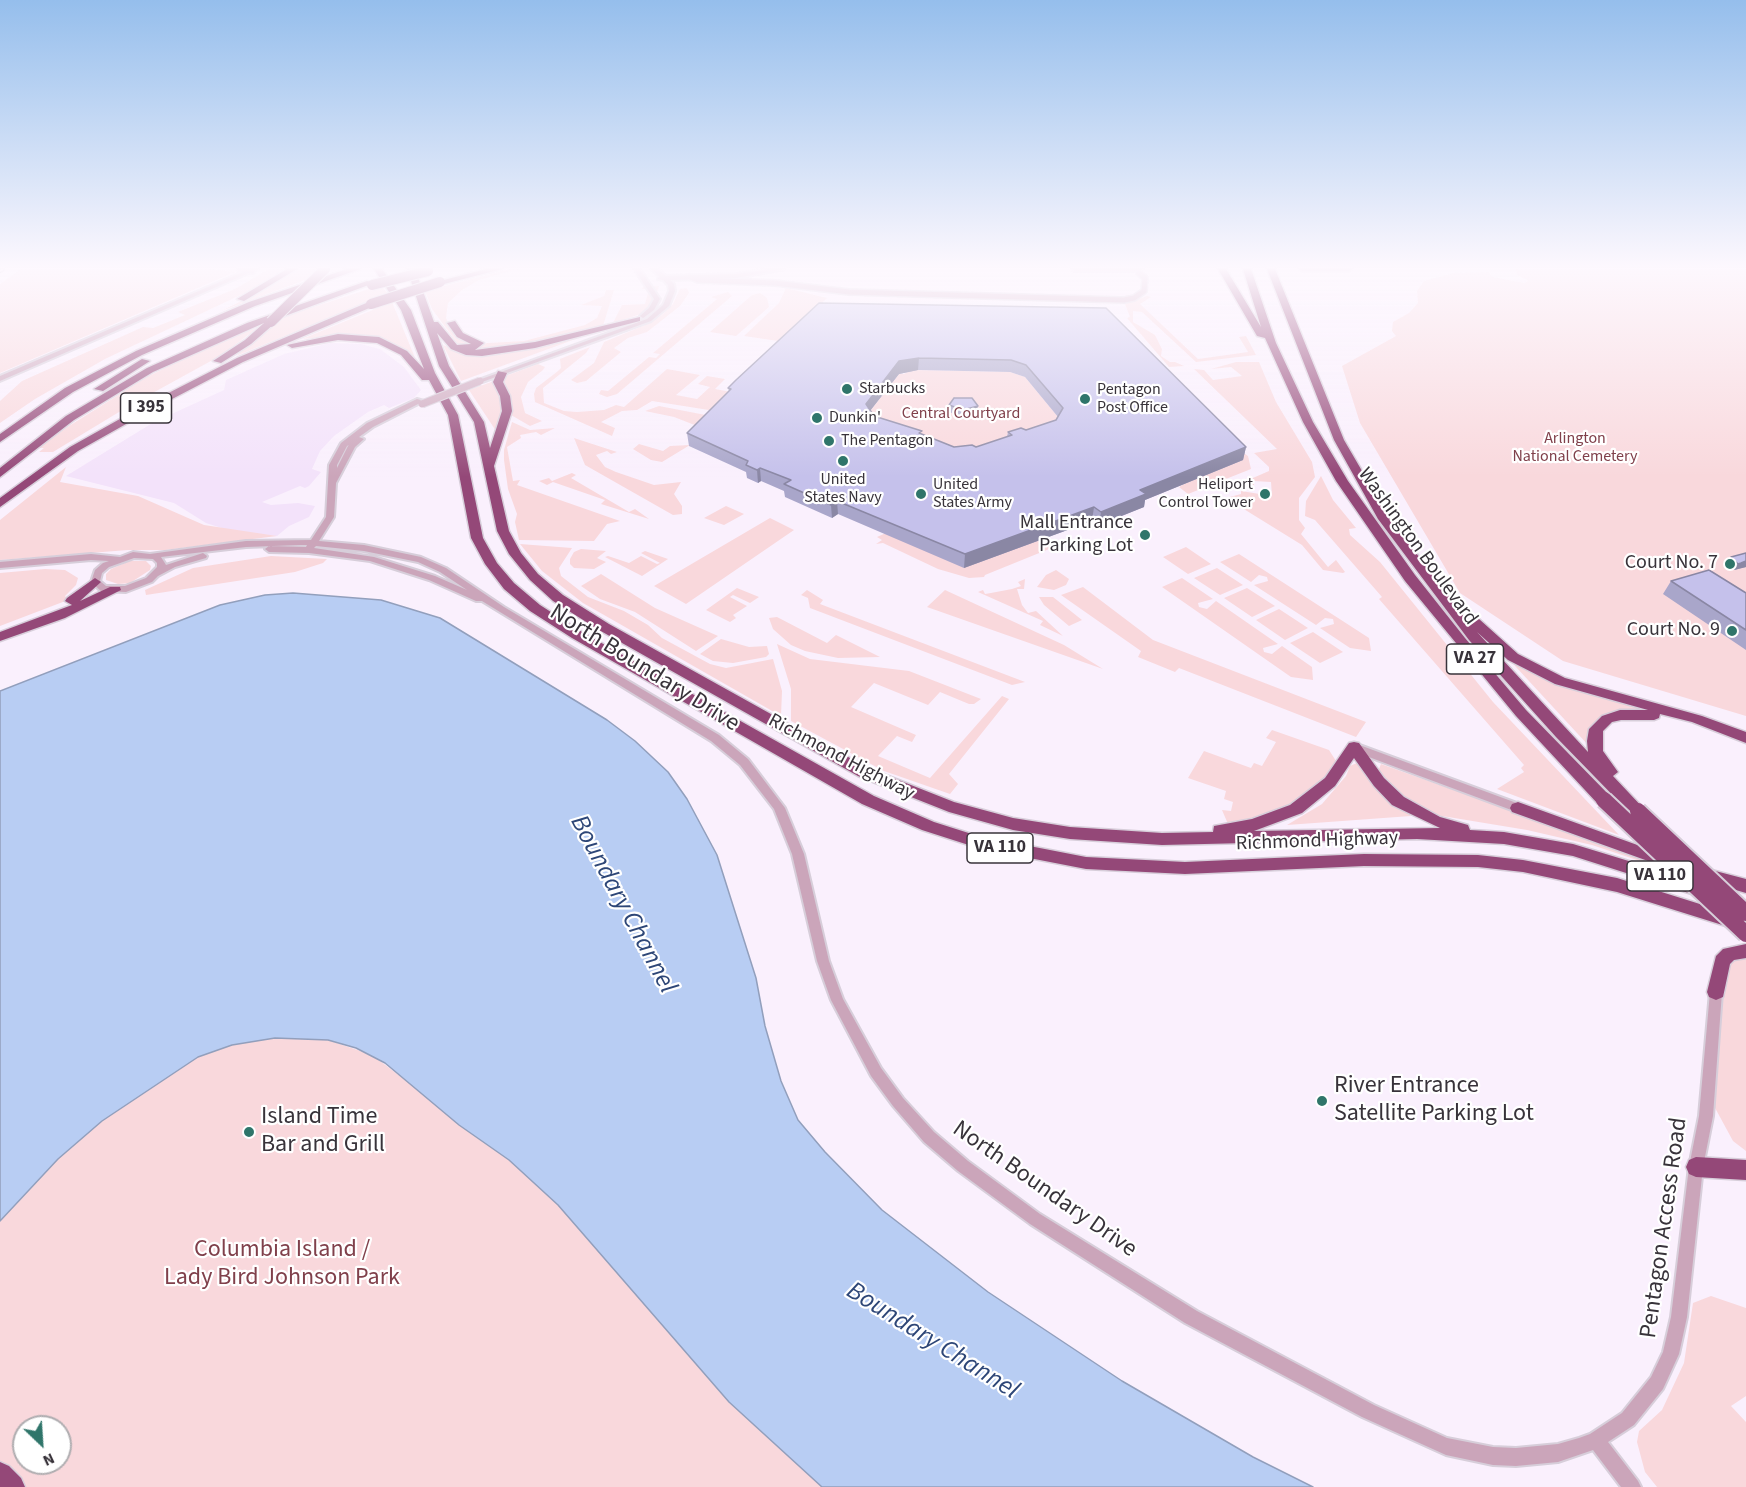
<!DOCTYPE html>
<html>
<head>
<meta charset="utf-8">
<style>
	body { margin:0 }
	#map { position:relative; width:1746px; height:1487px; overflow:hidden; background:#faf0fd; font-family:"Source Sans 3",sans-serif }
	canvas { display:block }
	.north { position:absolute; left:12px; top:1415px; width:60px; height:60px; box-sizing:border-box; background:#fff; border:2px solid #afadb0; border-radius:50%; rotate:155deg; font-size:16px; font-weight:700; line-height:24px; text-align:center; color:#38333a }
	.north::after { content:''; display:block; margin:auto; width:21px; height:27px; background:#2f756a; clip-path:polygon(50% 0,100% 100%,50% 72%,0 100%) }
</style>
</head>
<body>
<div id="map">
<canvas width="1746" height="1487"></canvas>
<div class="north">N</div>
</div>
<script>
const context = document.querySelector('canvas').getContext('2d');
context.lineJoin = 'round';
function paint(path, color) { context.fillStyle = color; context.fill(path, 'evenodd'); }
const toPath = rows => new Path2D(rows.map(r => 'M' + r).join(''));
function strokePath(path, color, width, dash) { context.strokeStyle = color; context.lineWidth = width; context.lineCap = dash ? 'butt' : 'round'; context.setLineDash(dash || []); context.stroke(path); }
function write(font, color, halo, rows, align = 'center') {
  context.font = font + ' "Source Sans 3",sans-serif'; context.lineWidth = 4.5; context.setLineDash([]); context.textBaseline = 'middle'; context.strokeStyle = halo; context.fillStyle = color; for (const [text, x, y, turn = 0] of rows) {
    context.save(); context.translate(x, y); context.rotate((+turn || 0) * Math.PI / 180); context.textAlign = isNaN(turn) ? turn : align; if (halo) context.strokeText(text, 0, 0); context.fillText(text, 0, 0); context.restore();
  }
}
const built = toPath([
	[330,343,361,344,380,349,404,367,421,390,414,398,389,408,384,405,368,412,334,436,320,451,312,469,321,472,309,486,305,488,300,486,262,502,271,505,298,503,315,506,309,517,289,526,277,536,231,531,206,523,174,503,66,476,154,422,224,390,226,380,284,354]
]);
const green = toPath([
	[21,269,209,269,235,272,0,373,0,284],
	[269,269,284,269,249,291,105,359,35,399,0,423,0,401,22,381,143,327,153,328,185,315,178,312,235,289],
	[296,269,318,269,308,279,221,311,266,289],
	[510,269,518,269,479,280,462,290,448,303,446,318,449,324,470,342,463,346,457,343,432,309,425,291],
	[1516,269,1746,269,1746,716,1563,661,1460,593,1360,423,1342,366,1396,336,1392,331,1393,322,1409,313,1418,303,1417,291,1424,281,1454,273,1489,272,1492,277,1525,283,1528,280,1517,275],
	[381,285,388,294,236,356,280,318],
	[659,286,654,302,641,314,613,323,622,305,645,304,649,289,642,289,643,287],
	[786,288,827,298,787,336,778,341,744,336,779,303],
	[680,289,687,288,689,293,680,306,647,332,628,338,614,348,621,352,586,381,577,383,571,380,594,363,604,342,650,323,663,314,673,304],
	[606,290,614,290,603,326,492,351,470,350,487,343,524,341,585,325,597,318,602,306,581,305,604,296],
	[728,292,732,296,617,394,607,397,599,394,601,390,608,391,649,357,656,358,660,354,653,353,717,299,711,297],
	[760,293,767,298,769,307,736,336,710,332,752,295],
	[1147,296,1151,297,1140,304,1198,359,1248,352,1239,337,1246,336,1256,355,1196,362,1142,312,1133,311,1133,322,1155,335,1162,349,1161,356,1170,362,1175,362,1184,366,1169,367,1127,318,1130,317,1125,304],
	[392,302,416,360,399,346,376,337,344,335,302,339],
	[259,327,220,356,129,406,53,452,39,452,44,448,39,448,69,426,147,377,203,349],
	[584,336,461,381,443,345,464,353,491,354],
	[590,347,586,353,543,388,544,403,564,411,577,412,604,410,616,405,624,407,667,369,700,375,676,395,697,399,710,387,698,384,707,376,725,379,715,389,737,393,705,429,674,417,645,411,659,406,711,416,715,411,652,401,637,410,622,411,601,422,615,428,612,436,535,402,534,394,536,388,558,371,561,368,560,359],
	[1236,362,1259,362,1276,402,1312,462,1315,477,1299,498,1299,520,1305,528,1301,534,1328,567,1336,560,1345,572,1343,573,1323,570,1302,545,1226,498,1241,494,1241,491,1272,496,1271,482,1254,481,1254,485,1239,484,1269,471,1269,467,1254,453,1277,449,1194,369,1204,370,1213,380,1242,376,1231,367,1211,369],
	[538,364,545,367,543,370,528,382,521,397,525,413,542,421,530,426,511,415,511,399,503,377],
	[912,370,1010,372,1025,377,1063,423,975,460,864,419,899,374,904,374],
	[494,381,499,389,503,409,496,431,469,390],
	[512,422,530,430,555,428,541,435,536,432,520,435,521,438,507,447,513,481,520,480,517,485,620,521,607,524,594,541,519,540,515,522,517,514,508,489,504,460,504,450],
	[574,438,617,452,611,454,607,451,596,455,605,467,616,472,654,485,681,482,674,494,682,506,682,514,673,515,585,465],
	[639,444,663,451,670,446,690,445,662,462,651,460,633,449],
	[1241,451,1248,456,1251,469,1188,494,1179,487],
	[66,467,60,482,138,496,204,525,277,536,165,550,128,550,0,560,0,520],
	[572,473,576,475,571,478,629,512,635,509,649,519,601,504,605,500,553,482,547,485,539,481,549,478,552,481],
	[1321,476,1333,500,1356,528,1349,529,1350,535,1380,562,1493,702,1619,835,1497,789,1524,772,1521,768,1524,765,1379,599,1382,597,1315,520,1305,516,1306,501],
	[726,506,744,514,724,525,704,518],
	[770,518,794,530,686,604,654,586],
	[886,533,1042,539,1059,545,985,575,984,577,969,578,938,569,883,543,876,544,882,540,877,537],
	[520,544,572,548,559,568,561,576,588,597,624,611,648,625,662,638,710,664,726,668,773,659,782,691,781,716,583,603,542,571],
	[1186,547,1211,564,1188,574,1163,557],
	[581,549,606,551,597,558,606,562,594,569,574,568,570,564,570,559,574,552],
	[645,551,668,559,642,576,605,557,608,556,629,563,641,556,657,564,660,563,641,553],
	[1239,554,1369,638,1371,651,1350,648,1320,628,1334,624,1333,619,1325,618,1316,625,1254,585,1268,581,1267,577,1259,575,1251,582,1220,562],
	[271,556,327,559,323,563,295,572,146,595,145,590,193,568],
	[130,561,146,561,151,566,150,570,130,583,118,584,106,580,106,574,111,569],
	[1217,568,1243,585,1220,595,1194,578],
	[45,569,65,570,78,578,76,585,65,596,68,600,0,626,0,573],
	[1056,570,1069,579,1066,585,1054,590,1037,587,1046,575],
	[601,574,655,608,718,636,696,651,635,612,600,599,581,586],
	[1182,578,1213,599,1198,603,1199,607,1207,609,1216,601,1278,644,1263,648,1264,652,1272,654,1282,646,1312,667,1313,680,1291,677,1162,587],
	[1025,579,1024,589,1017,589,1022,605,1028,613,1036,611,1063,636,1040,625,1043,621,978,592,983,590,985,594,991,593,1012,589,1021,586,1018,582],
	[1083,587,1153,640,1366,722,1356,737,1179,668,1175,672,1138,657,1141,651,1061,595],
	[737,588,759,597,750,603,733,595,730,597,747,606,733,615,736,618,730,622,706,610],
	[1247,588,1275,606,1252,617,1224,598],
	[807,590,823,600,820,604,1025,682,1012,685,810,608,808,598,801,595],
	[945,590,1064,645,1103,669,927,607],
	[1039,597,1053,597,1082,620,1069,626,1044,605],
	[1279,609,1308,628,1285,640,1256,620],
	[777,617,827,643,836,635,880,657,838,658,805,651,791,645,773,629,769,618],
	[1313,632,1343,652,1320,663,1290,643],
	[721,639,749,647,767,646,769,654,766,657,733,663,713,661,700,654],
	[777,644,810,659,909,671,981,699,974,704,969,704,940,692,928,705,874,683,851,707,916,735,912,742,897,736,878,756,930,778,1002,696,1009,699,949,774,958,784,950,794,884,771,791,721,791,689],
	[1504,654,1569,688,1658,713,1630,710,1601,717,1589,746],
	[1272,730,1329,750,1336,761,1332,774,1292,806,1257,819,1228,824,1222,810,1231,811,1233,802,1224,799,1226,791,1188,778,1204,751,1251,768,1254,763,1262,766,1276,742,1266,738],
	[1359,762,1372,785,1411,816,1287,825,1322,804,1346,776,1350,766],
	[1381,764,1641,857,1649,864,1592,845,1527,830,1430,814,1406,799,1386,783,1379,769],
	[1746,956,1746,1151,1733,1141,1714,1106,1723,981,1732,961],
	[275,1038,328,1040,372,1055,412,1085,459,1125,509,1160,558,1205,729,1402,822,1487,0,1487,0,1221,58,1159,102,1121,146,1089,198,1057,232,1045],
	[24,1427,60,1427,60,1463,24,1463],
	[1711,1296,1746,1308,1746,1396,1731,1406,1746,1422,1746,1487,1657,1487,1645,1472,1637,1442,1639,1431,1662,1410,1684,1363,1693,1303]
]);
const water = toPath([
	[293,593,381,600,440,618,607,720,635,741,668,772,687,799,717,855,756,978,765,1026,781,1081,798,1120,825,1152,882,1210,988,1292,1122,1381,1253,1457,1313,1487,822,1487,729,1402,558,1205,509,1160,459,1125,385,1063,356,1048,328,1040,275,1038,232,1045,198,1057,102,1121,58,1159,0,1221,0,691,220,605,265,595,293,593]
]);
const minor = toPath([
	[240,269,252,271],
	[690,277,698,280,775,283,849,292,1124,300,1134,298,1144,291,1145,278,1139,273]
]);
const tertiary = toPath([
	[250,269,258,269,0,381,0,376,250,269],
	[634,269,640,269,660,299,654,310,643,318,640,316,649,308,654,299,634,269],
	[651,269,658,269,666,276,736,274,769,269,784,269,736,278,670,280,674,284,675,291,669,306,651,321,482,382,476,381,647,319,663,305,669,291,668,285,663,280,658,279,659,276,651,269],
	[1072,269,1143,269,1140,271,1075,271,1072,269],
	[417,399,424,401,373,427,359,437,364,439,355,447,336,483,334,517,319,541,364,545,421,557,446,568,504,607,719,735,748,759,785,808,804,854,829,961,843,999,881,1068,903,1098,934,1132,968,1161,1040,1214,1197,1311,1374,1405,1447,1438,1493,1447,1516,1448,1558,1444,1579,1438,1590,1434,1622,1413,1651,1377,1663,1352,1671,1317,1689,1167,1699,1116,1710,992,1711,988,1716,987,1721,988,1722,992,1713,1116,1703,1167,1687,1317,1679,1354,1663,1389,1634,1425,1608,1442,1638,1481,1641,1487,1621,1487,1593,1450,1558,1462,1516,1466,1493,1465,1446,1455,1362,1417,1185,1323,1030,1224,958,1171,924,1142,893,1106,871,1076,831,1000,817,961,792,854,774,809,740,765,711,741,482,601,476,601,429,580,370,561,309,553,269,552,265,549,269,546,306,547,307,545,300,545,246,547,161,557,166,565,203,553,207,556,206,558,175,567,158,576,152,582,126,592,101,591,91,582,95,570,103,563,109,561,91,560,0,568,0,562,91,554,120,557,133,552,150,554,246,541,311,540,326,517,329,465,341,443,367,423,417,399],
	[349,445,348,446,337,468,337,465,347,446,349,445],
	[316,546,364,551,418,562,440,572,467,590,435,576,374,557,314,548,316,546],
	[134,558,153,559,157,563,157,567,146,578,125,586,106,586,100,581,102,573,109,567,134,558],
	[1354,743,1522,805,1524,808,1522,811,1518,812,1514,811,1350,750,1349,747,1354,743]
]);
const secondary = toPath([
	[1299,269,1352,269,1349,271,1302,271,1299,269]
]);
const motorway = toPath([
	[287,269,297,269,244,301,237,299,287,269],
	[347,269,360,269,255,306,142,355,73,392,0,442,0,434,65,388,136,351,249,302,347,269],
	[374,269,382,269,411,310,435,373,458,415,483,538,497,563,514,583,540,605,582,632,874,796,934,822,978,836,1086,857,1185,862,1364,854,1478,855,1523,860,1617,878,1738,916,1741,921,1738,926,1732,928,1617,892,1523,872,1478,867,1364,866,1185,874,1086,869,978,848,922,830,862,804,572,638,530,611,504,589,485,564,471,538,448,415,429,380,422,380,401,355,377,343,338,340,292,348,287,345,338,334,379,337,407,351,424,369,401,310,374,269],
	[407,269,415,269,434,322,438,322,457,345,471,344,457,337,447,323,455,321,463,333,484,343,475,350,535,342,640,317,640,321,535,348,482,356,466,355,451,349,437,333,449,366,484,422,490,448,502,411,500,396,493,382,498,371,507,373,503,382,510,396,512,411,494,466,509,531,521,553,538,574,563,595,609,624,868,768,954,802,1013,818,1070,827,1162,833,1213,832,1214,826,1252,819,1290,805,1325,778,1349,743,1354,742,1359,743,1384,778,1404,797,1440,817,1468,825,1470,830,1504,832,1573,844,1704,884,1706,889,1704,894,1698,896,1573,856,1504,844,1417,839,1162,845,1070,839,1013,830,949,812,858,776,599,630,553,601,530,580,509,554,497,531,474,422,439,366,407,269],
	[1354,758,1374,786,1392,805,1440,828,1254,831,1302,813,1335,786,1354,758],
	[486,269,502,269,440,285,436,282,486,269],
	[1218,269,1226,269,1261,327,1243,269,1251,269,1276,343,1313,422,1348,481,1415,575,1465,638,1526,710,1610,796,1612,800,1610,804,1598,804,1516,716,1405,581,1336,481,1303,422,1265,338,1257,336,1218,269],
	[1267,269,1275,269,1344,440,1390,519,1468,621,1474,618,1479,619,1518,654,1565,678,1702,716,1746,732,1746,743,1692,722,1660,714,1659,718,1654,720,1621,720,1612,722,1603,731,1603,751,1618,772,1613,776,1646,811,1644,815,1638,817,1632,815,1556,737,1469,640,1378,519,1334,440,1267,269],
	[1477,632,1508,660,1555,684,1648,710,1620,710,1602,716,1589,729,1587,741,1588,752,1477,632],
	[367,281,374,283,274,320,274,324,251,344,221,363,213,361,245,340,264,323,153,372,74,420,0,477,0,468,66,416,147,368,247,323,367,281],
	[371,301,375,304,374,306,243,362,151,410,78,451,0,507,0,498,70,447,143,406,237,358,371,301],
	[142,359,150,361,103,391,94,389,142,359],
	[95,578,101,582,80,601,110,587,120,587,121,590,65,618,0,641,0,632,72,605,65,601,67,598,95,578],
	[1518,802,1679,860,1681,864,1679,868,1673,870,1512,812,1510,808,1512,804,1518,802],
	[1704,868,1746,879,1746,893,1698,879,1696,874,1698,869,1704,868],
	[1746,944,1746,958,1734,960,1730,964,1723,997,1716,1000,1709,997,1707,992,1716,956,1723,949,1746,944],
	[1696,1157,1746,1160,1746,1180,1696,1177,1689,1174,1686,1167,1689,1160,1696,1157],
	[0,1462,9,1466,21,1478,25,1487,0,1487,0,1462]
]);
const rail = toPath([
	[0,271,3,269]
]);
const tertiaryBridge = toPath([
	[422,404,480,381]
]);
const motorwayBridgeFar1 = toPath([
	[372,285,428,271],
	[371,304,440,282],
	[271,322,325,269]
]);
const motorwayBridge = toPath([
	[1604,800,1746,934],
	[1638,811,1746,913]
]);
const wall = toPath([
	[1106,308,1246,447,1243,460,1145,500,1144,507,1099,525,1092,521,964,568,838,514,832,518,785,497,784,491,761,481,758,483,747,478,746,472,689,446,687,433,729,391,728,388],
	[918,370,1010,372,1025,377,1058,417,1056,420,1026,430,1008,432,1007,437,976,447,954,447,874,416,870,411,899,374],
	[949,405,978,406,977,412,963,417,949,412],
	[1746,553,1746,567,1734,570,1727,563,1731,557],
	[1671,581,1746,593,1746,650,1663,594]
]);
const shadedWall = toPath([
	[919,358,918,370,899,374,866,416,866,404,899,361],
	[978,406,977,412,963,417,963,410],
	[1246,447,1243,460,1145,500,1144,507,1099,525,1101,512,1140,490],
	[760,468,761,481,758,483,757,470],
	[837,501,838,514,832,518,831,505],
	[1094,507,1092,521,964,568,965,554],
	[1746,561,1746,567,1734,570,1738,564]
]);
const building = toPath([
	[819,303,1106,308,1246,447,1140,490,1146,494,1101,512,1094,507,965,554,837,501,831,505,784,484,791,480,760,468,757,470,746,465,748,461,687,433,731,389,728,388,736,380,819,303],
	[919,358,1011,360,1026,365,1063,408,1056,420,1026,430,1021,428,1008,432,1012,435,976,447,972,445,954,447,919,433,922,431,874,416,866,404,899,361,919,358],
	[954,398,972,398,978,406,963,410,949,405,954,398],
	[1746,553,1746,561,1741,563,1738,564,1731,557,1746,553],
	[1709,570,1746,593,1746,630,1671,581,1709,570]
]);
const markers = [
	[847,389,6,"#2f756a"],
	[1085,399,6,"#2f756a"],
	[817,418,6,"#2f756a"],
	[829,441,6,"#2f756a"],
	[843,461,6,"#2f756a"],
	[921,494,6,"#2f756a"],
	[1265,494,6,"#2f756a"],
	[1145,535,6,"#2f756a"],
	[1730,564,6,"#2f756a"],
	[1732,631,6,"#2f756a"],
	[1322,1101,6,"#2f756a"],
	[249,1132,6,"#2f756a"]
];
const farPoinames = [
	["Starbucks",859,389],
	["Pentagon",1097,390],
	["Post Office",1097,408],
	["Dunkin'",829,418],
	["The Pentagon",841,441],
	["United",843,480,"center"],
	["States Navy",843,498,"center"],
	["United",933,485],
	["States Army",933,503],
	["Heliport",1253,485,"right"],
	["Control Tower",1253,503,"right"]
];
const farParknames = [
	["Central Courtyard",961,414],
	["Arlington",1575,439],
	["National Cemetery",1575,457]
];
const shields = [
	[146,408,51],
	[1475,659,57],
	[1000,848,66],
	[1660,876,66]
];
const shieldNames = [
	["I 395",146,408],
	["VA 27",1475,659],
	["VA 110",1000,848],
	["VA 110",1660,876]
];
const poiNames = [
	["Mall Entrance",1133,524],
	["Parking Lot",1133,547],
	["Court No. 7",1718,564],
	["Court No. 9",1720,631]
];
const streetNames = [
	["Washington Boulevard",1417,547,54],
	["Richmond Highway",841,758,28],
	["Richmond Highway",1317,842,-2]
];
const nearStreetnames = [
	["North Boundary Drive",644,669,32],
	["North Boundary Drive",1044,1190,35],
	["Pentagon Access Road",1665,1228,-82]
];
const nearPoinames = [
	["River Entrance",1334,1087],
	["Satellite Parking Lot",1334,1115],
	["Island Time",261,1118],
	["Bar and Grill",261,1146]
];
const nearParknames = [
	["Columbia Island /",282,1251],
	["Lady Bird Johnson Park",282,1279]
];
const nearWaternames = [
	["Boundary Channel",622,905,62],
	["Boundary Channel",932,1342,32]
];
paint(built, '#f3e2fa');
paint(green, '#f9d8dc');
paint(water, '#b8cdf3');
strokePath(water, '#929fbc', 1.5);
strokePath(minor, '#d7ceda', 8);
strokePath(tertiary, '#d7ceda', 4);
strokePath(secondary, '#d7ceda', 3);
strokePath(motorway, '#d7ceda', 3);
strokePath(minor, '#cba5ba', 5);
paint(tertiary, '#cba5ba');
paint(secondary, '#b57e9e');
paint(motorway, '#944878');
strokePath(rail, '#8c848e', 4);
strokePath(rail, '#fff', 2, [6]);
strokePath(tertiaryBridge, '#d7ceda', 9, []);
strokePath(motorwayBridgeFar1, '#d7ceda', 12, []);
strokePath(motorwayBridge, '#d7ceda', 20, []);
strokePath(tertiaryBridge, '#cba5ba', 7);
strokePath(motorwayBridgeFar1, '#944878', 10);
strokePath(motorwayBridge, '#944878', 16);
paint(wall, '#a9a6ca');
paint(shadedWall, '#8a87a4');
paint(building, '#c5c1eb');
strokePath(building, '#8a87a4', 1.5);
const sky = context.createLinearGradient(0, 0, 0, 477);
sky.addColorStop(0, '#95beec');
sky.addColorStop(0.56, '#fdf8fe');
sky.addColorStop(1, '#fdf8fe00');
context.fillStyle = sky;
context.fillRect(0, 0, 1746, 477);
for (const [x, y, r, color] of markers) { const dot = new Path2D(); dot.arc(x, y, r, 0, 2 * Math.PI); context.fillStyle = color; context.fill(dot); strokePath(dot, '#fff', 2); }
write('16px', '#38333a', '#fff', farPoinames, 'left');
write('16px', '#80404b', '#fff', farParknames);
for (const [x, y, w] of shields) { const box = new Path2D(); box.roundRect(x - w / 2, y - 15, w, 30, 4.5); context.fillStyle = '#fff'; context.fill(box); strokePath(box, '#38333a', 1.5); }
write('bold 18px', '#38333a', null, shieldNames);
write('20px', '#38333a', '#fff', poiNames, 'right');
write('20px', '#38333a', '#fff', streetNames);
write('24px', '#38333a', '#fff', nearStreetnames);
write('24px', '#38333a', '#fff', nearPoinames, 'left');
write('24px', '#80404b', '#fff', nearParknames);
write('italic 26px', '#2d4677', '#fff', nearWaternames);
</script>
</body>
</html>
